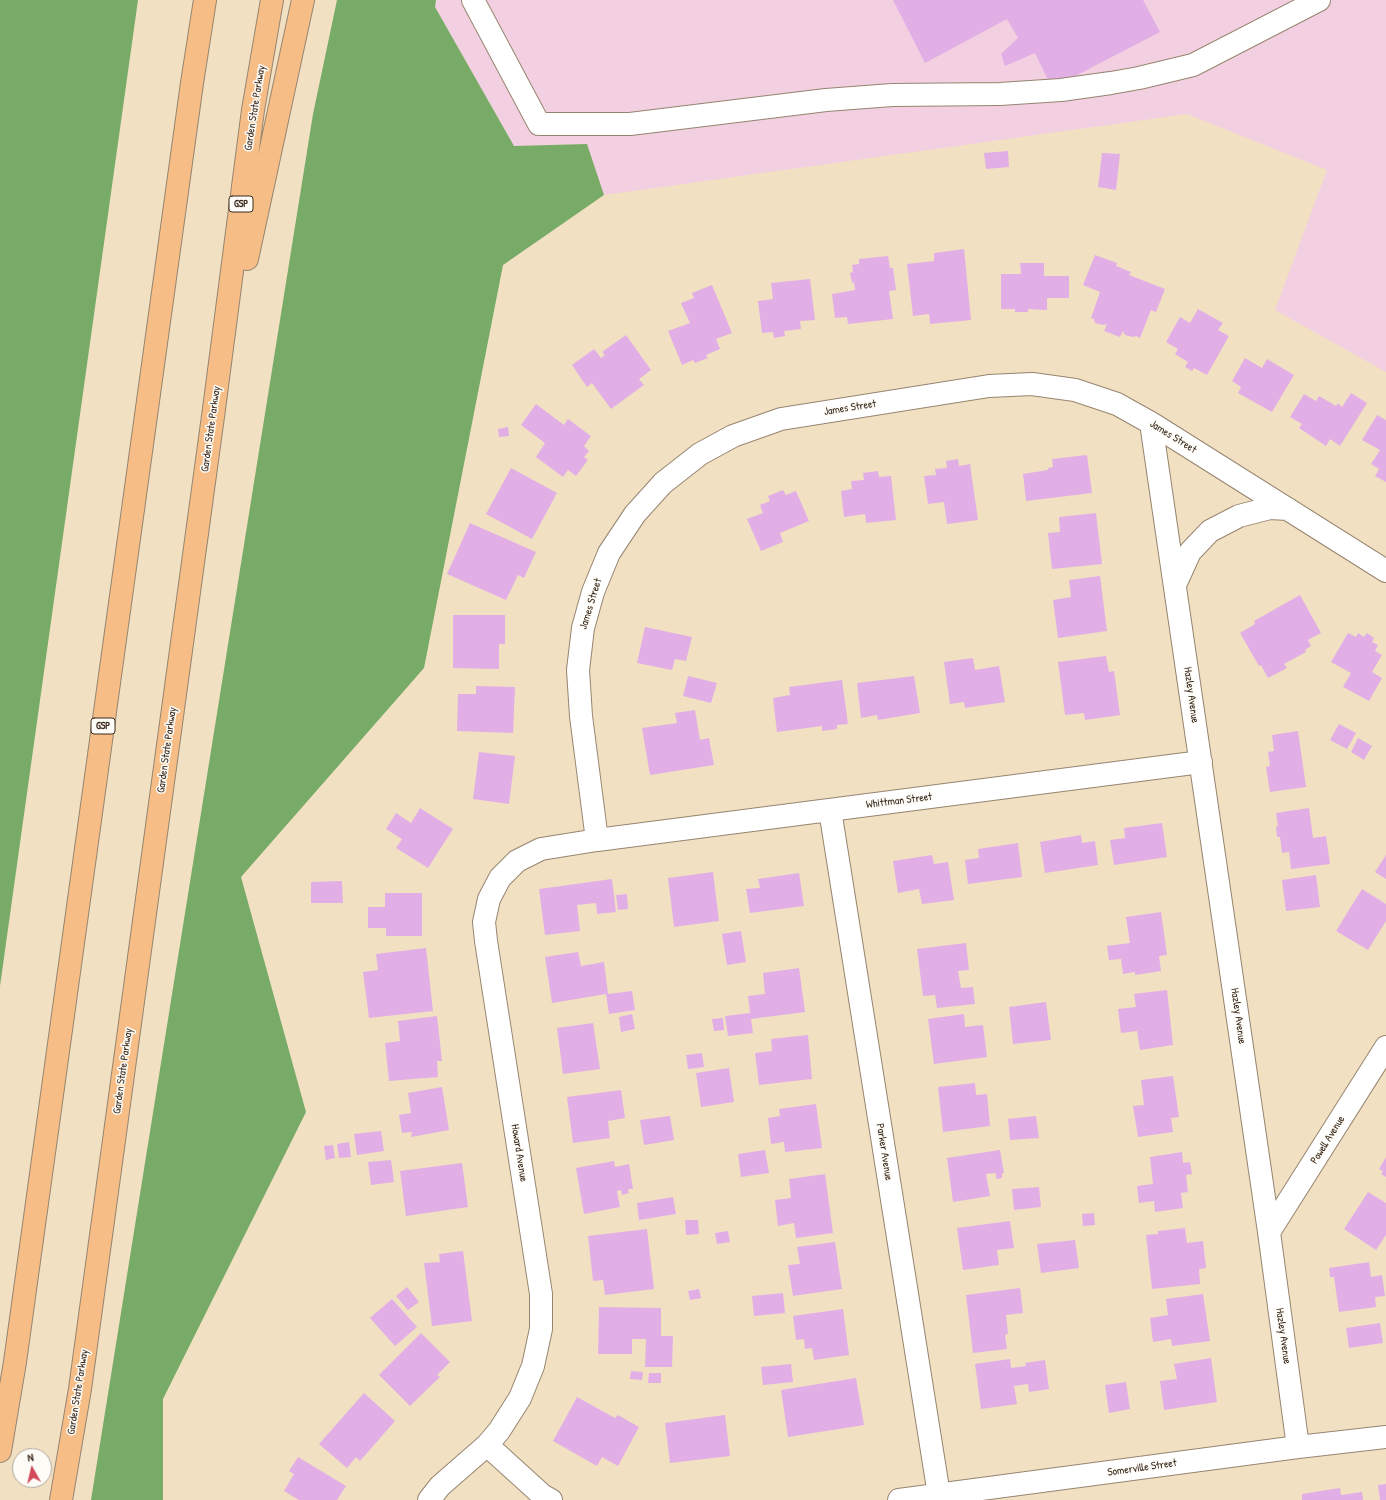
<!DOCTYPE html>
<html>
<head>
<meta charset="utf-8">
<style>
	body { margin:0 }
	#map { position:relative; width:1386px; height:1500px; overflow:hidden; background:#f2e0c3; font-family:"Patrick Hand",sans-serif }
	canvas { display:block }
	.north { position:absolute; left:12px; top:1448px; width:40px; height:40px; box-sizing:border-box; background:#fdfcf7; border:1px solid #afa8a0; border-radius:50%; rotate:352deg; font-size:11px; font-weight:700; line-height:16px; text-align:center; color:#3b2a1e }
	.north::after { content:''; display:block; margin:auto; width:14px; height:18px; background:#d1495b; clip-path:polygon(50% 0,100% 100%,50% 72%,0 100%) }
</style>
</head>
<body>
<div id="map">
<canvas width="1386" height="1500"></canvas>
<div class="north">N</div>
</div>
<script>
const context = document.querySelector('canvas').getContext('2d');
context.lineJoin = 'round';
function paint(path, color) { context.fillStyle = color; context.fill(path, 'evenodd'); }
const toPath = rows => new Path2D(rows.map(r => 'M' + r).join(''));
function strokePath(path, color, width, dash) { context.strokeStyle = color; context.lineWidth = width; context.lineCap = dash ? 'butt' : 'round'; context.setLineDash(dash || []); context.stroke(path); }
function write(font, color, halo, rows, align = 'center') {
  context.font = font + ' "Patrick Hand",sans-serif'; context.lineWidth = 3; context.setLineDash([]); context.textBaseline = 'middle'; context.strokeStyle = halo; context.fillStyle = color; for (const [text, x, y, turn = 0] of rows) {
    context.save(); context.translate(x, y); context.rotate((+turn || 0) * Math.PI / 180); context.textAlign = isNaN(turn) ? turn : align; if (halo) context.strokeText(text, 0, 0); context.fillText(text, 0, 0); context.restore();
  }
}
const built = toPath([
	[436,0,1386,0,1386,372,1275,310,1327,170,1187,114,604,195,587,144,514,146,435,7]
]);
const forest = toPath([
	[0,0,138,0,0,986],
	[337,0,436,0,435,7,514,146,587,144,604,195,503,265,424,668,241,877,306,1112,163,1399,163,1500,91,1500,313,114]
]);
const building = toPath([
	[893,0,1143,0,1160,32,1052,88,1035,53,1005,66,1001,54,1018,38,1007,19,925,63],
	[1008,151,1009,167,986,169,984,153],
	[1102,153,1120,154,1116,190,1098,187],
	[964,249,971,320,930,324,929,314,913,316,907,264,934,261,934,253],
	[1095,255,1117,263,1116,266,1131,272,1129,275,1165,289,1156,312,1151,310,1140,338,1136,336,1133,337,1125,335,1123,331,1120,337,1104,331,1107,324,1103,325,1095,323,1094,319,1091,318,1100,292,1083,285],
	[888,256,890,268,893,268,896,290,889,291,893,319,848,324,847,317,835,318,832,294,855,290,854,282,852,283,850,273,853,272,852,265,859,264,859,259],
	[1020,263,1044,263,1044,276,1069,276,1069,298,1047,298,1047,310,1028,309,1028,312,1015,312,1015,309,1001,309,1001,274,1021,274],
	[810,279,815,320,800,321,801,329,784,331,785,336,774,338,773,332,762,333,758,301,773,299,771,283],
	[712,285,732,333,716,339,720,349,706,355,708,358,695,363,693,360,682,365,668,331,690,323,681,303,694,298,692,293],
	[1198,309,1223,323,1218,330,1229,336,1207,375,1194,368,1192,371,1185,367,1188,362,1175,354,1178,349,1166,342,1180,317,1190,323],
	[626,335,651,370,639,379,644,385,611,409,592,383,587,387,572,365,594,349,601,358,605,355,602,352],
	[1245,358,1262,368,1267,359,1294,375,1272,412,1238,393,1241,387,1232,381],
	[1351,393,1367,403,1340,446,1330,439,1326,446,1299,428,1302,424,1290,417,1304,394,1316,401,1319,396,1336,406,1338,403,1342,407],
	[536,404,564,425,568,419,591,436,584,446,589,451,584,457,588,460,576,476,568,470,563,477,536,457,545,443,521,425],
	[1377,415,1386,420,1386,482,1375,476,1379,469,1371,464,1380,450,1362,440],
	[508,427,509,436,499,437,498,429],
	[1087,455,1092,493,1026,501,1023,474,1048,470,1048,468,1053,467,1052,459],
	[958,459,959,466,970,464,978,520,947,524,944,502,928,504,924,476,936,475,935,469,947,468,946,461],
	[511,468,557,493,532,539,486,514],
	[878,471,879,477,891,476,896,520,866,523,865,514,844,517,841,491,852,489,851,481,864,480,863,473],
	[783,490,786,495,796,491,809,521,780,533,783,542,761,551,747,519,763,513,760,505,770,501,768,496],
	[1096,513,1102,564,1052,569,1048,533,1060,532,1059,517],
	[470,523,536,552,524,578,518,575,506,600,447,574],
	[1100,576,1107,631,1058,638,1053,600,1071,597,1069,580],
	[1300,595,1321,633,1308,640,1311,646,1305,650,1306,652,1284,664,1287,668,1268,678,1261,665,1259,666,1240,633,1255,624,1254,621],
	[453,615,505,615,505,644,499,644,499,669,453,668],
	[645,627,692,637,686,661,675,659,672,670,637,663],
	[1348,633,1356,637,1358,633,1364,637,1367,633,1374,638,1372,642,1378,645,1375,651,1382,655,1372,672,1382,678,1369,701,1343,687,1351,673,1331,662],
	[1106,656,1109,672,1114,671,1120,715,1085,720,1084,713,1065,715,1058,662],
	[973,658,975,670,999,666,1005,702,965,708,964,702,950,704,944,662],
	[688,676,717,683,711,703,683,696],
	[914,676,920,713,878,720,877,715,861,718,857,683],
	[842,680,848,724,837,725,837,729,822,731,822,726,777,732,773,698,790,695,789,687],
	[476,686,515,687,513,733,457,731,458,694,476,694],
	[695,710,700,740,709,738,714,765,650,775,642,728,677,723,675,713],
	[1339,724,1356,733,1347,749,1330,740],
	[1298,731,1306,787,1270,792,1266,767,1270,766,1268,752,1274,751,1272,735],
	[1358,738,1372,746,1364,760,1351,752],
	[479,752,515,756,509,804,473,799],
	[420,808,453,829,428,868,396,848,402,839,386,829,396,813,411,823],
	[1309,808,1313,838,1326,836,1330,864,1291,869,1289,852,1282,853,1280,837,1277,837,1276,827,1278,826,1276,813],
	[1162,823,1167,857,1114,865,1110,840,1125,838,1124,828],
	[1081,835,1082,843,1095,841,1098,865,1045,873,1040,842],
	[1018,843,1022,877,968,884,965,860,979,858,978,849],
	[932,855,934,864,948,862,954,900,922,904,919,889,898,893,893,861],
	[1386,855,1386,879,1375,872],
	[713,872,719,921,674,927,668,878],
	[799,873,804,906,750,913,746,889,760,888,758,879],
	[1316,875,1320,907,1286,911,1282,880],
	[612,879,616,912,597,914,596,903,577,905,580,931,545,935,539,889],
	[342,881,343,903,311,903,311,882],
	[1362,889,1386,904,1386,921,1368,950,1336,931],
	[385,893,422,893,422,936,386,936,386,928,368,928,368,907,385,907],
	[627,894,628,909,618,910,616,895],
	[1161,912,1167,955,1159,956,1161,971,1135,975,1135,972,1123,974,1121,959,1109,960,1107,946,1130,943,1126,917],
	[741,931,746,962,727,965,722,934],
	[966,943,969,970,958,971,961,988,973,987,975,1004,937,1008,935,995,923,996,917,949],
	[426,948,433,1011,369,1018,363,972,378,970,376,954],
	[578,952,581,966,604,962,608,994,632,991,635,1010,609,1014,606,994,552,1003,545,957],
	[799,968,805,1012,751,1019,753,1033,728,1036,725,1016,750,1013,748,996,765,994,763,973],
	[1167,990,1173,1045,1140,1050,1137,1031,1121,1033,1118,1009,1136,1007,1134,994],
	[1046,1002,1051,1040,1013,1044,1009,1007],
	[632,1014,635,1029,621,1032,619,1017],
	[964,1014,965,1027,983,1025,987,1057,934,1064,928,1019],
	[437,1016,442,1061,437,1061,438,1077,389,1081,385,1043,400,1041,398,1021],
	[723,1018,724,1030,714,1031,712,1019],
	[593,1023,600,1069,563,1074,557,1028],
	[808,1035,812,1079,759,1085,755,1053,772,1051,771,1039],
	[702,1053,704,1067,688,1069,686,1055],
	[729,1068,734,1102,701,1107,696,1073],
	[1173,1076,1179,1117,1171,1118,1173,1132,1138,1137,1133,1106,1144,1105,1141,1080],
	[975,1083,976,1095,987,1094,990,1126,943,1132,938,1087],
	[442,1087,449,1130,411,1137,412,1132,402,1133,399,1115,411,1113,408,1093],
	[621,1090,625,1118,608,1121,610,1138,573,1143,567,1097],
	[816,1104,822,1148,785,1152,784,1142,771,1144,768,1118,780,1116,779,1109],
	[670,1116,674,1140,644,1145,640,1120],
	[1036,1116,1039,1138,1010,1140,1008,1119],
	[381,1131,384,1151,357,1155,354,1134],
	[349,1142,351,1157,339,1158,337,1144],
	[333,1145,335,1158,326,1160,324,1146],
	[765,1150,769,1173,741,1177,738,1154],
	[1000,1150,1004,1173,1002,1173,1002,1178,996,1179,996,1173,986,1174,990,1196,953,1202,947,1158],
	[1182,1152,1183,1163,1190,1162,1192,1174,1186,1175,1188,1192,1181,1193,1183,1208,1155,1212,1154,1201,1139,1203,1137,1186,1153,1184,1150,1157],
	[1386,1157,1386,1177,1381,1174,1383,1171,1379,1169],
	[391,1160,394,1182,371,1185,368,1162],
	[614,1161,615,1167,629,1164,633,1189,628,1189,629,1193,622,1195,621,1190,617,1191,620,1207,584,1214,576,1168],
	[462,1163,468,1207,406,1216,400,1171],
	[825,1174,833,1233,796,1238,794,1223,778,1226,775,1200,791,1198,789,1179],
	[1039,1187,1041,1207,1014,1210,1012,1189],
	[1368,1192,1386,1203,1386,1235,1376,1250,1344,1229],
	[673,1197,676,1214,639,1220,637,1203],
	[1094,1213,1095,1225,1083,1226,1082,1214],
	[685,1220,698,1220,699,1234,686,1235],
	[1010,1221,1014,1248,997,1250,999,1265,963,1270,957,1228],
	[1185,1228,1187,1243,1203,1241,1206,1268,1199,1269,1200,1284,1152,1289,1146,1235,1158,1234,1158,1231],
	[647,1229,654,1289,605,1295,603,1280,593,1281,588,1236],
	[728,1231,730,1242,717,1244,715,1233],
	[1075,1240,1079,1268,1041,1273,1037,1244],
	[835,1242,842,1289,793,1296,788,1265,800,1264,797,1247],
	[463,1251,472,1321,432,1326,424,1263,440,1262,439,1254],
	[1369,1262,1371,1277,1382,1275,1385,1296,1375,1297,1376,1307,1339,1312,1334,1277,1330,1277,1329,1268],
	[407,1287,419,1302,408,1310,396,1296],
	[1020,1288,1023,1313,1006,1315,1008,1334,1005,1335,1007,1349,973,1353,966,1295],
	[699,1289,701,1298,690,1300,688,1291],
	[783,1293,785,1313,754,1316,752,1296],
	[1203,1294,1210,1341,1172,1346,1171,1339,1153,1342,1150,1318,1168,1315,1166,1299],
	[392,1299,417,1327,395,1346,370,1318],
	[599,1307,661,1308,661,1336,673,1336,672,1367,645,1367,646,1339,632,1339,632,1354,598,1354],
	[843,1309,849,1355,814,1360,812,1348,805,1349,804,1339,796,1340,793,1316],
	[1380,1323,1383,1343,1349,1348,1346,1328],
	[421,1333,450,1362,437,1375,440,1377,410,1406,379,1375],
	[1211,1358,1217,1402,1164,1410,1160,1381,1177,1379,1174,1364],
	[1010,1359,1011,1368,1026,1366,1025,1363,1045,1360,1049,1389,1029,1392,1028,1384,1014,1386,1017,1404,981,1409,975,1364],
	[791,1364,793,1382,763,1385,761,1367],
	[631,1371,643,1372,642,1380,630,1379],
	[649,1373,661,1373,661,1383,648,1383],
	[856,1378,864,1425,788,1437,781,1390],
	[1126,1382,1130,1409,1109,1413,1105,1385],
	[364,1393,395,1421,360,1461,356,1457,347,1468,319,1444],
	[577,1397,615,1418,618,1415,639,1427,618,1466,602,1457,597,1466,553,1441],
	[725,1415,730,1456,670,1463,665,1423],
	[298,1457,346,1486,337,1500,299,1500,284,1491,294,1474,289,1471],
	[1386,1484,1386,1500,1380,1500,1378,1485],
	[1340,1488,1341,1495,1362,1492,1363,1500,1302,1500,1302,1494]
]);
const minor = toPath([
	[473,0,539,124,630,124,826,100,892,95,1000,94,1061,90,1111,83,1139,78,1193,65,1319,0],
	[1151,423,1269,1232,1298,1447],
	[1175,585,1190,552,1210,531,1239,516,1270,508,1288,509],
	[830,810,939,1495],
	[597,840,581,716,578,670,583,628,593,592,609,553,635,514,663,483,700,454,733,436,781,419,989,386,1032,384,1075,390,1117,404,1151,423,1386,571],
	[1269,1232,1386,1047],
	[487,1445,542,1495,551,1500],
	[429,1500,440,1486,487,1445,499,1431,520,1398,533,1366,541,1329,541,1294,486,941,484,922,489,899,500,878,517,861,541,849,597,840,1201,762],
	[899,1500,1298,1447,1386,1437]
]);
const highway = toPath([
	[247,259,303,0],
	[0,1451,15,1362,192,83,205,0],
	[61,1500,80,1389,214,409,253,110,272,0]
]);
const shields = [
	[241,204,24],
	[103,726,24]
];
const shieldNames = [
	["GSP",241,204],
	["GSP",103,726]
];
const streetNames = [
	["Garden State Parkway",255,108,-81],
	["James Street",850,408,-9],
	["Garden State Parkway",211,429,-82],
	["James Street",1173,437,32],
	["James Street",591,604,-73],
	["Hazley Avenue",1191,695,82],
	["Garden State Parkway",167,750,-82],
	["Whittman Street",899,801,-7],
	["Hazley Avenue",1238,1016,82],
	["Garden State Parkway",123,1071,-82],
	["Powell Avenue",1328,1140,-58],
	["Parker Avenue",884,1152,81],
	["Howard Avenue",519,1153,81],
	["Hazley Avenue",1283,1336,82],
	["Garden State Parkway",78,1392,-81],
	["Somerville Street",1142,1468,-8]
];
paint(built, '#f2cfe1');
paint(forest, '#77ab67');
paint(building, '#e1afe5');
strokePath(minor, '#968570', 24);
strokePath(highway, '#968570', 24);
strokePath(minor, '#fff', 22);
strokePath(highway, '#f6be86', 22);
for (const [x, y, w] of shields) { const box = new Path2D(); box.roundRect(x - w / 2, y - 8, w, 16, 3); context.fillStyle = '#fdfcf7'; context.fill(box); strokePath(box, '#3b2a1e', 1); }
write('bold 10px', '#3b2a1e', null, shieldNames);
write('11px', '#3b2a1e', '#fdfcf7', streetNames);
</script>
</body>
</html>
